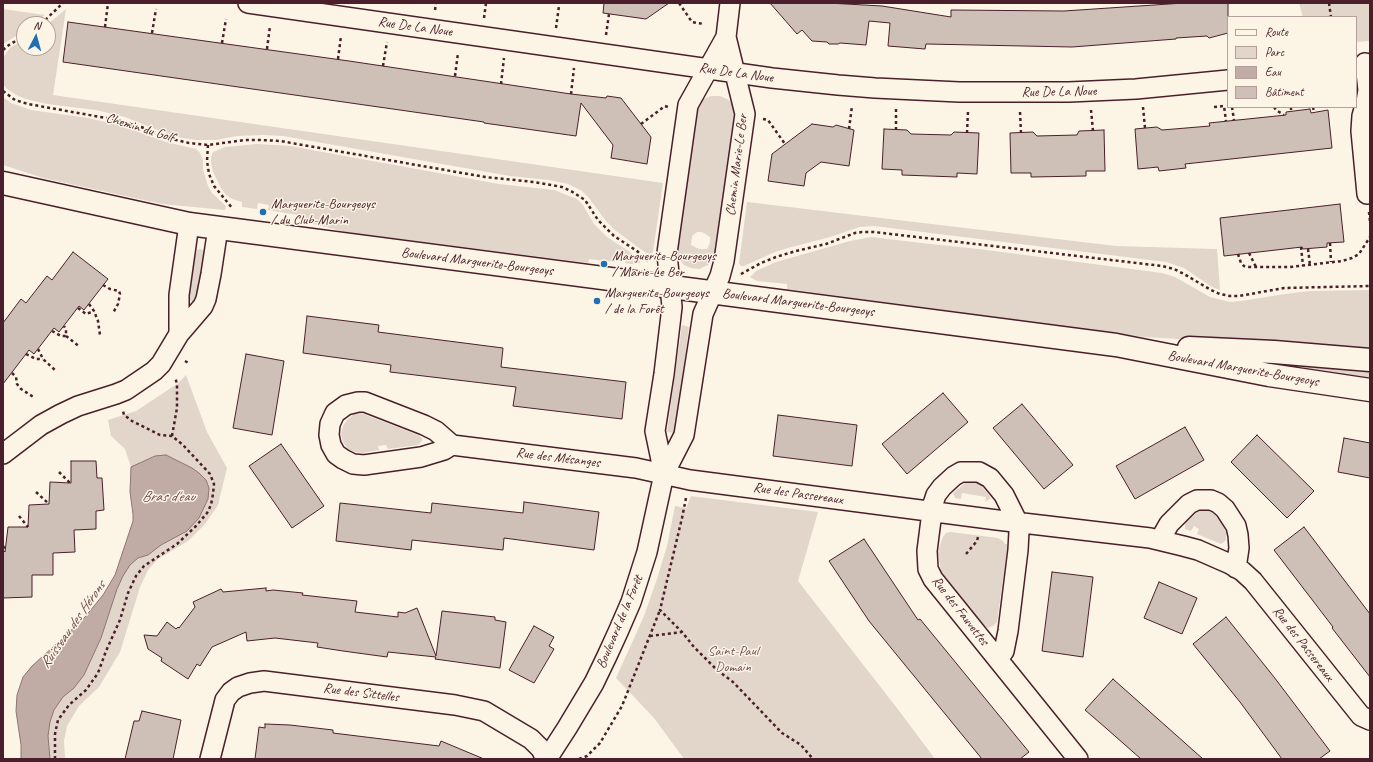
<!DOCTYPE html>
<html>
<head>
<meta charset="utf-8">
<style>
	body { margin:0 }
	#map { position:relative; width:1373px; height:762px; overflow:hidden; background:#fcf5e5; font-family:Caveat,sans-serif }
	canvas { display:block }
	.frame { position:absolute; inset:0; border:4px solid #4a1f2b; pointer-events:none }
	.legend { position:absolute; left:1227px; top:16px; width:130px; height:92px; box-sizing:border-box; background:#fcf5e5; border:1px solid #b59f9b; margin:0; padding:5px 7px; list-style:none; font-size:12px; color:#4a1f2b }
	.legend li { display:flex; align-items:center; gap:8px; height:20px }
	.legend b { width:20px; border:1px solid #b59f9b }
	.north { position:absolute; left:16px; top:16px; width:40px; height:40px; box-sizing:border-box; background:#fcf5e5; border:1px solid #b59f9b; border-radius:50%; rotate:6deg; font-size:11px; font-weight:700; line-height:16px; text-align:center; color:#4a1f2b }
	.north::after { content:''; display:block; margin:auto; width:14px; height:18px; background:#1f6fb2; clip-path:polygon(50% 0,100% 100%,50% 72%,0 100%) }
</style>
</head>
<body>
<div id="map">
<canvas width="1373" height="762"></canvas>
<div class="frame"></div>
<ul class="legend">
<li><b style="height:5px;background:#fcf5e5"></b>Route</li>
<li><b style="height:11px;background:#e2d5ca"></b>Parc</li>
<li><b style="height:11px;background:#c0aca5"></b>Eau</li>
<li><b style="height:11px;background:#cfc0b7"></b>Bâtiment</li>
</ul>
<div class="north">N</div>
</div>
<script>
const context = document.querySelector('canvas').getContext('2d');
context.lineJoin = 'round';
function paint(path, color) { context.fillStyle = color; context.fill(path, 'evenodd'); }
const toPath = rows => new Path2D(rows.map(r => 'M' + r).join(''));
function strokePath(path, color, width, dash) { context.strokeStyle = color; context.lineWidth = width; context.lineCap = dash ? 'butt' : 'round'; context.setLineDash(dash || []); context.stroke(path); }
function write(font, color, halo, rows, align = 'center') {
  context.font = font + ' Caveat,sans-serif'; context.lineWidth = 3; context.setLineDash([]); context.textBaseline = 'middle'; context.strokeStyle = halo; context.fillStyle = color; for (const [text, x, y, turn = 0] of rows) {
    context.save(); context.translate(x, y); context.rotate((+turn || 0) * Math.PI / 180); context.textAlign = isNaN(turn) ? turn : align; if (halo) context.strokeText(text, 0, 0); context.fillText(text, 0, 0); context.restore();
  }
}
const green = toPath([
	[1299,3,1370,3,1370,41,1356,42,1356,17,1303,17],
	[3,9,45,15,34,24,24,24,24,31,3,44],
	[66,9,53,95,663,183,653,252,650,254,646,253,616,231,606,221,589,198,582,191,568,184,549,180,510,176,283,136,263,135,237,136,216,140,197,140,182,138,165,133,125,117,96,110,47,104,26,99,16,95,6,88,3,84,3,61,4,56,11,47,24,40,24,48,48,48,48,24],
	[711,96,720,96,729,100,735,108,736,117,716,252,714,259,708,265,699,269,691,268,684,265,679,259,677,250,698,105,703,99],
	[697,232,702,232,710,237,710,243,707,249,699,249,691,245,692,236],
	[3,97,11,103,31,110,88,118,119,125,166,142,196,149,200,153,203,160,203,170,208,186,212,193,226,206,225,210,162,204,43,178,3,165],
	[257,144,290,146,499,184,554,190,577,199,583,205,594,224,607,237,636,256,640,260,640,263,631,264,625,263,626,259,615,258,614,262,589,259,588,263,346,232,302,221,303,216,268,210,269,205,258,203,257,209,242,207,242,202,232,199,226,195,221,188,213,172,211,163,211,157,213,152,225,147],
	[747,202,1116,246,1217,249,1220,290,1212,287,1184,268,1166,262,874,226,860,227,830,237,788,248,775,252,744,266,741,266,739,263],
	[871,237,930,244,979,249,1162,273,1175,277,1210,297,1230,302,1241,301,1285,294,1310,291,1370,290,1370,350,1144,337,787,289,787,284,757,281,750,277,756,271,776,262,850,241],
	[200,249,204,251,205,255,197,296,196,301,192,302,190,300,188,296,196,253,197,250],
	[682,325,689,327,675,433,667,432],
	[1275,359,1370,369,1370,379,1274,366],
	[186,375,207,432,227,468,218,505,205,524,188,541,158,559,148,570,140,587,120,652,99,687,79,706,67,726,64,741,65,759,21,759,21,745,16,711,17,695,23,677,32,666,64,637,85,617,103,595,115,575,133,521,133,514,130,492,131,467,125,449,111,436,108,420,136,411,177,384],
	[361,413,418,435,422,438,422,441,418,445,388,449,386,445,378,446,379,450,362,453,355,452,348,449,343,442,341,434,343,426,347,420,354,414],
	[969,480,980,484,991,498,985,502,986,497,962,493,961,499,955,498,953,493],
	[691,496,818,512,798,581,900,712,935,759,684,759,654,718,616,678,644,616,657,579,667,546,675,506,686,508],
	[1205,510,1212,512,1217,517,1223,525,1226,533,1226,540,1221,544,1197,534,1199,529,1194,526,1191,531,1185,529,1185,523,1199,511],
	[951,532,998,538,1003,541,1005,544,1008,544,997,622,993,626,988,628,980,622,941,571,938,554,940,545,943,537,946,533]
]);
const water = toPath([
	[166,455,192,468,199,473,206,480,209,488,208,499,199,518,187,531,161,545,148,555,138,558,130,565,123,576,117,589,101,638,84,675,74,688,63,697,54,710,50,722,48,736,50,759,21,759,21,745,16,711,17,695,23,677,32,666,64,637,85,617,103,595,115,575,133,521,133,514,130,492,131,467,155,456,166,455]
]);
const building = toPath([
	[604,3,669,3,646,19,603,13,604,3],
	[770,3,828,3,882,6,951,17,951,10,1064,11,1184,3,1228,3,1228,33,1209,38,1207,36,1176,38,1176,39,1072,47,926,44,925,49,888,46,890,23,869,21,866,45,840,43,838,44,829,44,827,42,812,41,802,30,797,34,770,3],
	[68,22,349,61,571,94,606,98,607,96,621,98,651,137,647,164,611,158,613,145,581,103,576,136,484,123,484,122,63,62,68,22],
	[1310,109,1311,113,1328,110,1332,148,1185,164,1186,168,1159,171,1158,167,1138,169,1135,129,1157,127,1162,130,1210,126,1209,123,1286,115,1286,112,1310,109],
	[812,124,833,127,836,125,854,130,849,166,821,162,806,173,804,186,768,181,772,154,812,124],
	[884,129,907,130,911,134,951,135,954,132,979,133,977,174,957,173,957,177,902,175,902,170,882,169,884,129],
	[1104,130,1105,171,1086,171,1086,176,1031,177,1031,173,1011,173,1010,133,1033,132,1037,136,1077,135,1079,131,1104,130],
	[1340,204,1344,242,1327,243,1327,247,1303,249,1302,247,1224,256,1220,218,1340,204],
	[73,252,108,279,84,310,79,306,59,332,54,328,34,354,29,350,3,384,3,323,21,299,26,303,47,276,52,280,73,252],
	[307,316,379,325,378,332,503,348,501,367,626,382,622,419,513,406,516,387,390,372,391,365,303,353,307,316],
	[246,354,284,361,272,435,233,428,246,354],
	[943,393,968,422,907,474,882,444,943,393],
	[1022,404,1073,465,1044,489,993,428,1022,404],
	[778,415,857,425,852,466,773,456,778,415],
	[1185,427,1204,460,1135,499,1116,466,1185,427],
	[1257,435,1314,491,1287,518,1231,462,1257,435],
	[1344,438,1370,443,1370,478,1338,472,1344,438],
	[281,444,324,506,292,528,249,466,281,444],
	[71,461,96,461,97,478,102,478,104,510,96,511,96,529,74,530,75,552,53,553,53,575,32,575,32,597,3,598,3,550,5,552,8,527,28,527,29,505,49,504,50,482,71,483,71,461],
	[524,502,599,512,594,550,504,538,503,550,412,540,411,550,336,541,340,503,431,513,432,503,523,513,524,502],
	[1304,527,1370,614,1370,677,1332,628,1333,627,1274,550,1304,527],
	[864,539,918,620,920,619,1029,752,1020,759,982,759,869,621,829,561,864,539],
	[1052,572,1093,577,1083,657,1042,651,1052,572],
	[1159,582,1197,598,1182,634,1144,618,1159,582],
	[266,588,266,591,273,590,303,593,302,595,357,601,355,612,398,617,398,612,405,613,417,608,436,656,442,611,495,617,495,620,506,622,500,668,435,659,436,657,388,652,387,657,343,651,317,647,318,643,275,638,247,641,246,632,212,647,200,666,197,664,188,679,161,661,162,658,148,649,144,635,157,636,167,622,176,629,178,627,179,628,195,607,193,602,221,589,223,592,266,588],
	[1226,617,1274,677,1330,751,1319,759,1282,759,1240,702,1193,644,1226,617],
	[534,626,554,637,549,646,554,649,534,683,509,670,534,626],
	[1113,679,1203,759,1141,759,1107,729,1085,710,1113,679],
	[142,711,181,720,173,759,125,759,134,721,139,721,142,711],
	[265,724,290,725,333,730,333,733,439,746,441,741,484,759,255,759,259,727,265,728,265,724]
]);
const path = toPath([
	[679,3,692,22,704,24],
	[1329,3,1331,17],
	[123,4,123,3],
	[435,10,436,3],
	[484,18,486,3],
	[41,24,63,3],
	[105,27,108,3],
	[556,28,559,6],
	[152,33,156,9],
	[606,35,609,14],
	[222,43,226,19],
	[267,49,270,26],
	[3,50,9,45,24,36],
	[338,59,341,36],
	[383,66,387,42],
	[455,76,458,53],
	[501,84,504,58],
	[3,91,15,100,28,104,117,120,141,127,176,140,189,143,208,145,245,140,261,140,280,141,485,177,534,182,562,187,571,191,585,200,598,220,614,236,637,251,648,261],
	[571,94,574,68],
	[1143,107,1145,128],
	[1214,107,1224,106,1226,121],
	[1232,107,1234,120],
	[1274,107,1276,110,1284,115],
	[1291,107,1291,112],
	[1313,107,1314,112],
	[1091,110,1093,131],
	[1020,112,1021,133],
	[763,119,768,120,785,144],
	[641,124,665,106,668,107],
	[849,129,852,106],
	[896,130,896,108],
	[967,133,968,111],
	[208,145,207,161,209,174,214,186,233,209],
	[1369,212,1370,222],
	[1330,243,1331,262],
	[1301,247,1303,266],
	[1308,249,1310,265],
	[1249,253,1256,267],
	[1238,254,1241,263,1244,266,1249,267,1290,267,1342,261,1352,258,1359,254,1370,237],
	[741,274,761,263,776,257,796,251,826,244,855,233,862,232,874,232,1162,266,1174,269,1184,274,1211,290,1220,294,1230,296,1239,296,1284,288,1370,286],
	[103,285,110,289,119,291,120,294,118,304,113,313],
	[89,304,94,311,98,321,100,335],
	[78,308,86,314,94,311],
	[52,331,61,336,66,336,66,330,64,326],
	[66,336,80,347],
	[38,349,43,359,56,371],
	[26,354,36,359,43,359],
	[185,361,190,364],
	[12,373,16,377,17,384,21,389,35,398],
	[172,436,177,408,177,384,175,377],
	[59,472,70,483],
	[36,492,49,504],
	[686,498,682,518,660,610,682,632,694,647,717,670,733,682,782,733,801,745,813,759],
	[19,516,28,527],
	[3,546,5,549],
	[966,554,977,541,978,537],
	[650,636,682,632],
	[55,759,55,734,58,720,69,705,86,690,98,673,106,651,120,620,128,593,136,576,144,566,177,544,196,526,207,513,211,505,213,494,214,484,210,474,183,445,172,436,160,435,132,421,124,415,123,411],
	[579,759,587,756,600,743,622,706,660,610]
]);
const street = toPath([
	[248,3,772,78,838,85,875,88,959,92,1069,92,1136,89,1228,80],
	[1365,63,1368,90,1366,102,1362,116,1361,131,1367,194],
	[179,334,179,295,189,224],
	[452,445,444,450,421,457,364,465,353,464,343,459,336,454,331,445,329,435,330,424,335,413,346,405,358,402,365,402,424,425,436,431,452,445,636,468,690,480,997,520,1150,538,1183,546,1198,550,1230,564,1242,571,1253,581,1361,716,1370,720],
	[3,454,41,425,61,414,78,406,116,394,126,390,154,371,161,364,179,334,203,306,206,299,211,274,218,228],
	[664,474,655,431,664,374,672,307,667,253,688,105,726,37,730,3],
	[1160,540,1169,524,1189,504,1197,500,1211,500,1218,503,1225,509,1236,526,1238,535,1239,548,1236,568],
	[998,659,1004,651,1008,631,1018,550,1019,531,1018,523,1004,495,990,478,979,472,961,472,954,476,942,487,936,495,933,504,927,551,928,569,933,579,1078,759],
	[210,759,225,700,231,692,238,687,250,683,264,681,455,705,484,711,531,739,541,749,546,759],
	[547,759,567,728,594,683,607,656,618,632,631,602,647,552,664,474,684,435,703,314,720,276,724,261,745,114,726,37]
]);
const secondary = toPath([
	[3,183,189,224,1116,345,1269,375,1370,390],
	[1189,348,1274,352,1370,360]
]);
const markers = [
	[263,212,4,"#1f6fb2"],
	[604,264,4,"#1f6fb2"],
	[597,301,4,"#1f6fb2"]
];
const streetNames = [
	["Rue De La Noue",415,27,8],
	["Rue De La Noue",736,73,8],
	["Rue De La Noue",1059,92,-1],
	["Chemin du Golf",140,128,17],
	["Chemin Marie-Le Ber",737,165,-83],
	["Boulevard Marguerite-Bourgeoys",477,262,7],
	["Boulevard Marguerite-Bourgeoys",798,303,7],
	["Boulevard Marguerite-Bourgeoys",1243,369,10],
	["Rue des Mésanges",558,458,7],
	["Rue des Passereaux",798,494,8],
	["Rue des Fauvettes",960,611,52],
	["Boulevard de la Forêt",620,622,-67],
	["Rue des Passereaux",1303,644,52],
	["Rue des Sittelles",361,693,7]
];
const poiNames = [
	["Marguerite-Bourgeoys",271,204],
	["/ du Club-Marin",271,220],
	["Marguerite-Bourgeoys",612,256],
	["/ Marie-Le Ber",612,272],
	["Marguerite-Bourgeoys",605,293],
	["/ de la Forêt",605,309]
];
const parkNames = [
	["Saint-Paul",733,651],
	["Domain",733,667]
];
const waterNames = [
	["Bras d'eau",168,497],
	["Ruisseau des Hérons",73,625,-55]
];
paint(green, '#e2d5ca');
paint(water, '#c0aca5');
strokePath(water, '#917474', 1);
paint(building, '#cfc0b7');
strokePath(building, '#4a1f2b', 1);
strokePath(street, '#4a1f2b', 22);
strokePath(secondary, '#4a1f2b', 25);
strokePath(path, '#4a1f2b', 2.5, [3, 3]);
strokePath(street, '#fcf5e5', 19);
strokePath(secondary, '#fcf5e5', 22);
for (const [x, y, r, color] of markers) { const dot = new Path2D(); dot.arc(x, y, r, 0, 2 * Math.PI); context.fillStyle = color; context.fill(dot); strokePath(dot, '#fcf5e5', 1.5); }
write('14px', '#4a1f2b', '#fcf5e5', streetNames);
write('14px', '#4a1f2b', '#fcf5e5', poiNames, 'left');
write('14px', '#704c53', '#fcf5e5', parkNames);
write('italic 15px', '#6d4950', '#fcf5e5', waterNames);
</script>
</body>
</html>
